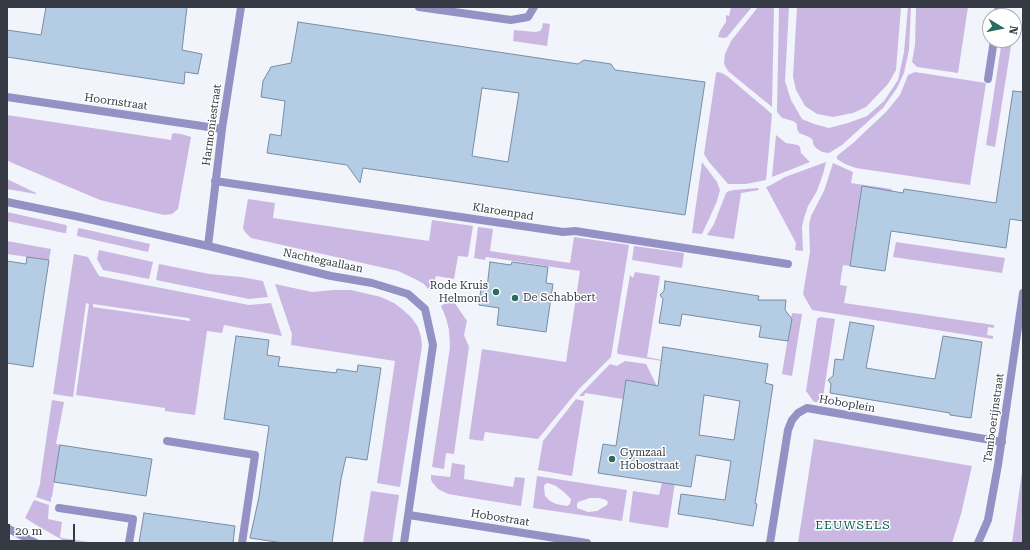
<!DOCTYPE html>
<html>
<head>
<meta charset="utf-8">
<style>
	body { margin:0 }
	#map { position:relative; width:1030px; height:550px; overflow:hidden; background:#f1f4fa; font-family:"Roboto Serif",serif }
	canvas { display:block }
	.frame { position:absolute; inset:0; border:8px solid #353a45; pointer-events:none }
	.north { position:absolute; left:982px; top:8px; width:40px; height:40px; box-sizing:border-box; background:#fff; border:1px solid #aeb0b5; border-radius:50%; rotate:100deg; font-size:11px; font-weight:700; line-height:16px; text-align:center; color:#353a45 }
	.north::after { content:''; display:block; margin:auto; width:14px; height:18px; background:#2a6c5d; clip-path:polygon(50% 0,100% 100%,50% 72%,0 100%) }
	.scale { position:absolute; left:8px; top:524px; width:67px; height:18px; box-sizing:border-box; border:2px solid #353a45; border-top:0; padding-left:5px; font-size:12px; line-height:14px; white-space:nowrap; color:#353a45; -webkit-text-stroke:3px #fff; paint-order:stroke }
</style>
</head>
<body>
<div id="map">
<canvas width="1030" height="550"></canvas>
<div class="frame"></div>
<div class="north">N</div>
<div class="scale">20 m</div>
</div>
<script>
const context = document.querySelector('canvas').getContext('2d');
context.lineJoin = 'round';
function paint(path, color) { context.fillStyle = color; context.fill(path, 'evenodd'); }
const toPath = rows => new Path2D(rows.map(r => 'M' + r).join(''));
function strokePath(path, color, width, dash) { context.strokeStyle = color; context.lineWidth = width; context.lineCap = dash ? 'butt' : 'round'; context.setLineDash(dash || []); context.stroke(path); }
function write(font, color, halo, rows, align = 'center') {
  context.font = font + ' "Roboto Serif",serif'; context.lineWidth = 3; context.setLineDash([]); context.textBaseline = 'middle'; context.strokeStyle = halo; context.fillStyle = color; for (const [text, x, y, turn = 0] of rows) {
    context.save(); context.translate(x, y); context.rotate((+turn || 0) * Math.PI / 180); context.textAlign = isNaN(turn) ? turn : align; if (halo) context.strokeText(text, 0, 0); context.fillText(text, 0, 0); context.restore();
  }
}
const green = toPath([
	[731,7,752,7,727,37,724,38,718,37,720,31,726,22,726,15,729,16],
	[758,7,774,7,772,107,728,71,724,64,725,54,731,41],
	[779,7,789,7,785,81,791,100,802,119,814,124,829,128,848,123,867,116,884,101,898,80,904,52,908,7,911,7,909,50,904,73,897,88,883,108,842,145,829,153,822,152,816,148,813,144,813,141,812,139,809,137,799,133,797,129,797,125,796,123,793,121,782,118,777,112],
	[797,7,901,7,896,70,888,84,866,107,853,113,833,117,817,114,805,106,796,90,793,76],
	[916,7,968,7,958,73,917,67,912,62,915,45],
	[543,23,550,24,547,46,513,41,514,30,535,32,540,31,542,28],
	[1002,40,1012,40,995,147,986,145],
	[718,72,722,73,727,76,772,114,766,180,746,184,728,184,709,162,704,154,716,73],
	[915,72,986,83,970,185,856,168,845,164,837,159,837,156,853,143,886,112,900,95,908,75],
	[7,115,171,140,172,134,174,133,181,134,191,137,178,209,172,214,164,215,100,200,10,162,7,160],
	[776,135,786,143,798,145,800,147,801,153,810,162,772,177],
	[702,162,717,182,720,190,717,201,709,219,702,234,692,233],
	[826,162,823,174,817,191,808,206,804,218,802,227,803,251,795,250,796,243,766,187,771,185,785,177],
	[833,163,853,172,851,183,892,189,891,191,862,187,860,198,864,199,863,210,858,210,853,243,856,255,851,254,850,266,843,265,841,277,840,285,847,286,844,303,994,325,994,328,988,327,988,328,987,335,993,336,993,339,812,310,803,294,810,252,809,225,811,216,824,191],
	[7,179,36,193,36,194,7,189],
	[758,188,759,190,741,193,734,239,707,235,714,224,726,193,729,191,734,190],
	[248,199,275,203,273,218,429,241,432,220,473,226,468,257,458,256,454,279,436,276,433,288,430,291,424,284,415,279,398,271,251,238,245,232,243,228],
	[7,212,66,225,67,226,66,233,64,233,7,221],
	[478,227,493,229,490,251,570,263,574,237,629,245,611,357,579,389,538,439,485,432,483,441,469,439,482,349,566,362,580,271,486,257,485,260,474,258],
	[79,228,150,244,148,252,77,236,77,235,78,229],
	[7,241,51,249,49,260,7,254],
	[896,242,1005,258,1002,273,893,257],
	[634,246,684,253,682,268,632,260],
	[99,250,153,262,149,279,103,270,97,259],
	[74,254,88,257,99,276,249,305,271,303,282,336,224,325,222,333,207,331,195,415,165,411,165,408,76,395,89,304,86,303,73,397,53,394],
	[93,304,188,318,190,319,190,321,93,307],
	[159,264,209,274,241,277,263,281,268,297,249,299,156,280],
	[635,272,660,276,647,357,662,360,662,361,618,354,617,352,630,275,633,278],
	[275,284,312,292,334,290,351,290,381,297,394,303,402,309,411,317,418,327,421,337,422,346,400,487,377,483,395,361,291,345,292,334],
	[452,299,467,321,464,335,469,347,454,454,446,453,444,469,432,467,450,347,449,330,446,318,441,306],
	[792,313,802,314,792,376,782,374],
	[820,317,835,319,822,403,814,402,806,391,817,319],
	[625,361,646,364,657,386,626,381,623,399,585,393,584,396,579,396,610,364,617,366],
	[576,399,584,401,572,476,538,470,543,441],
	[52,400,64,402,56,444,60,445,52,497,51,497,51,502,36,497,40,484,41,475],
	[684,424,668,528,629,522,633,491,659,495,662,482,666,483],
	[814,439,972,466,961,514,952,543,798,543],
	[452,463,465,465,464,479,513,487,515,477,525,478,521,506,448,494,438,489,432,482,431,479,431,475,450,477],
	[1022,472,1023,472,1023,543,1012,543],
	[537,476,627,490,622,521,533,508],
	[548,483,556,486,565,493,571,499,570,504,567,506,556,504,550,501,545,496,544,487,545,484],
	[590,498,599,498,606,500,608,502,607,505,597,511,588,512,577,508,577,504,578,502],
	[371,491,399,495,392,543,363,543],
	[34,500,49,505,48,519,62,522,60,537,62,538,96,543,68,543,43,529,25,518]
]);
const building = toPath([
	[46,7,187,7,182,50,202,54,198,74,185,72,184,84,7,57,7,30,41,35,46,7],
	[298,22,578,64,584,60,611,64,615,70,705,82,685,215,363,168,360,183,347,165,267,153,270,134,281,136,285,101,261,97,263,81,271,67,291,63,298,22],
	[482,88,519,93,508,162,472,156,482,88],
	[1013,91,1023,92,1023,221,1010,219,1006,248,891,231,885,271,850,266,862,186,903,193,904,189,996,203,1013,91],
	[27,257,49,260,33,367,7,363,7,261,26,264,27,257],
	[490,262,511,265,512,262,548,267,546,283,553,284,546,332,497,325,499,308,479,305,481,287,487,288,490,262],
	[665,281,759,296,758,300,786,300,785,310,792,319,788,341,759,337,761,326,682,314,680,326,659,323,663,299,660,295,664,291,665,281],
	[850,322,874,326,866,368,915,376,935,379,943,336,982,342,971,418,950,415,950,413,830,393,831,384,828,380,833,376,835,359,843,360,850,322],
	[236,336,269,340,267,355,280,357,278,366,336,373,337,369,357,372,358,365,381,368,367,460,346,457,341,479,332,543,283,543,250,538,259,497,269,426,224,419,236,336],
	[663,347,768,364,765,383,773,385,758,485,755,503,757,504,753,526,717,520,718,520,678,514,681,494,725,500,731,461,696,455,691,487,598,473,603,444,616,446,626,380,658,386,663,347],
	[704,395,740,401,734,440,699,435,704,395],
	[60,445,152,459,146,496,54,482,60,445],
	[144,513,235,526,233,543,139,543,144,513]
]);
const lane = toPath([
	[167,441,255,455,242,543]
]);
const street = toPath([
	[419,7,511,20,528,17,534,7],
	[997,16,999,7],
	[988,79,994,40],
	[7,97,222,129],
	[215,181,563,232,575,231,788,264],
	[7,202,75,216,208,246,331,276,372,283,408,294,425,309,433,345,404,543],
	[208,246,222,129,241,7],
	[59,508,133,519,129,543],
	[409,515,587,543],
	[7,528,36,543],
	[770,543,788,430,792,420,798,413,807,408,1002,442],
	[978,543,988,520,998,465,1023,293]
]);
const markers = [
	[496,292,4,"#2a6c5d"],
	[515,298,4,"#2a6c5d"],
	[612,459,4,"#2a6c5d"]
];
const streetNames = [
	["Hoornstraat",116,102,8],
	["Harmoniestraat",212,125,-82],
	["Klaroenpad",503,212,9],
	["Nachtegaallaan",323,261,12],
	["Hoboplein",847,404,10],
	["Tamboerijnstraat",994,418,-82],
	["Hobostraat",500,518,9]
];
const poiNames = [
	["Rode Kruis",488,286,"right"],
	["Helmond",488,299,"right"],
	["De Schabbert",523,298],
	["Gymzaal",620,453],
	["Hobostraat",620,466]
];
const neighbourhoodNames = [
	["EEUWSELS",853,525]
];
paint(green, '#cab8e3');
paint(building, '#b4cce4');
strokePath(building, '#778da4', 1);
strokePath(lane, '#9492c4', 8);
strokePath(street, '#9492c4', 8);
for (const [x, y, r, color] of markers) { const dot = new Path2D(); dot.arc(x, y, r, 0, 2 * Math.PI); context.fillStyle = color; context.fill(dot); strokePath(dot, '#fff', 1.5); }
write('11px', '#353a45', '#fff', streetNames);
write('11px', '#353a45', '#fff', poiNames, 'left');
context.letterSpacing = '1px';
write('12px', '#025d4d', '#fff', neighbourhoodNames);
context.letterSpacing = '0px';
</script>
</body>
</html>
